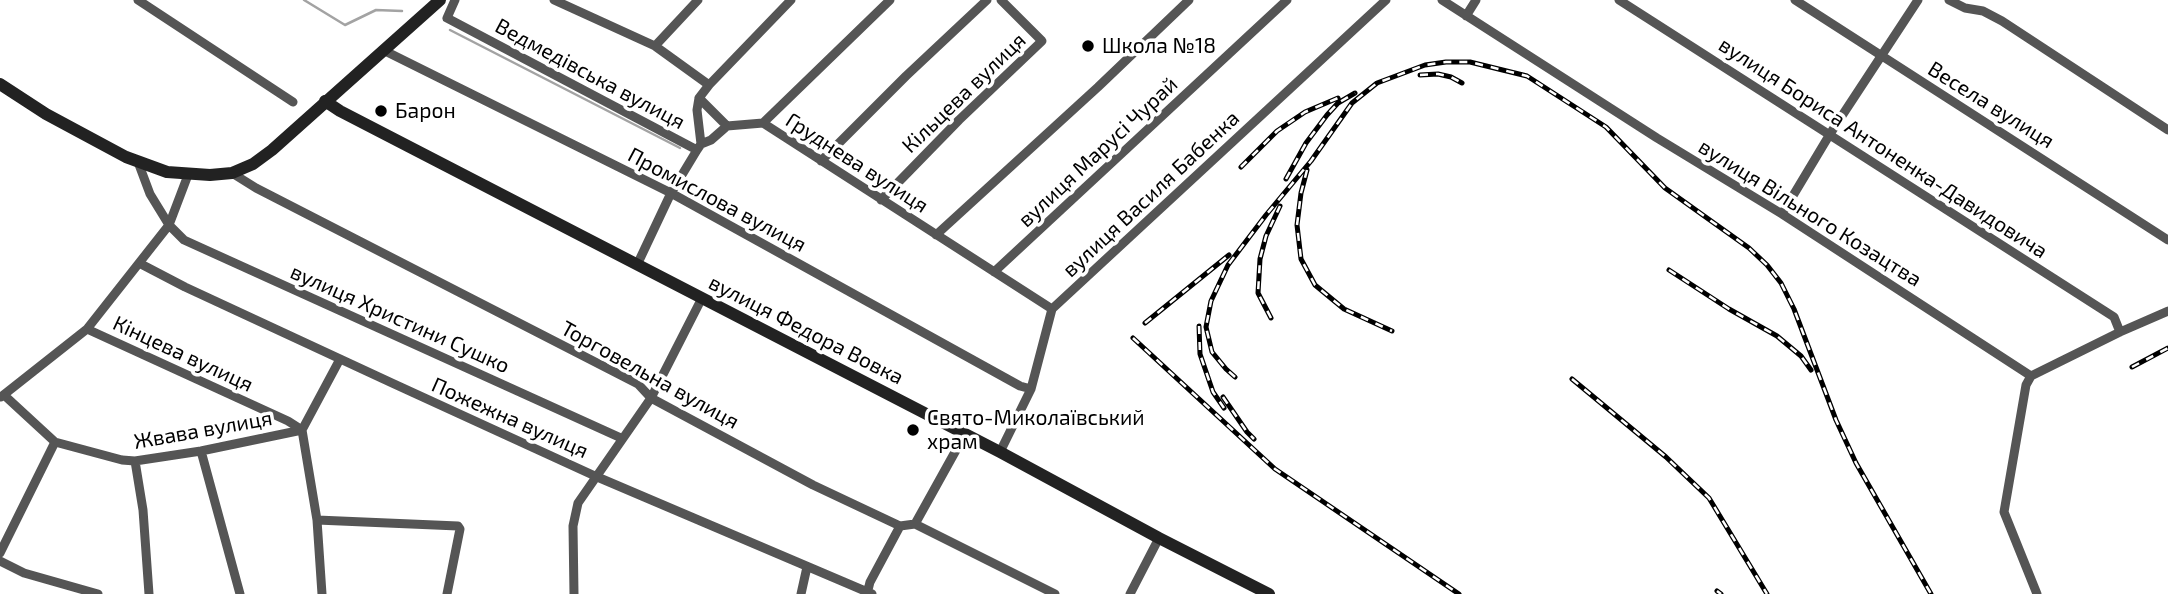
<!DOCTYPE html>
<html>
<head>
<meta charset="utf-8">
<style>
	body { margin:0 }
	canvas { display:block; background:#fff }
</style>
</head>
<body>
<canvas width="2168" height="594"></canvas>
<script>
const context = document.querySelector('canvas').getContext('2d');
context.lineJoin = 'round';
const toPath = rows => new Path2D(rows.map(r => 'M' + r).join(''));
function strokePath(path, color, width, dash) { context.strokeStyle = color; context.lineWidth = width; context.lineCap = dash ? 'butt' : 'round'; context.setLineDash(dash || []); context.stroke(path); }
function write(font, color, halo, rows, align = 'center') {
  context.font = font + ' "Exo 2",sans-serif'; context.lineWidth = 7; context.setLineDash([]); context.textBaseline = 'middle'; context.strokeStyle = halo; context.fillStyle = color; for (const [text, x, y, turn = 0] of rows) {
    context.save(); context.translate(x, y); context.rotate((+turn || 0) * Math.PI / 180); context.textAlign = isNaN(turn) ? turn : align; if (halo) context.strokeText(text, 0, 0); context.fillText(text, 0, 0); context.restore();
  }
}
const stream = toPath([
	[304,0,345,25,376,10,402,11],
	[450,30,680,148]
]);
const street = toPath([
	[138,0,293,102],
	[455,0,447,18,697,150],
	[554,0,655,46,709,85,699,98,727,126,763,123,1052,309],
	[1442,0,1657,138,1782,214,2031,376,2120,332,2168,311],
	[1619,0,2114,317,2120,332],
	[1795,0,2168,240],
	[1949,0,1965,8,1983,11,2002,21,2168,130],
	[1466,16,1476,0],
	[655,46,698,0],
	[383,50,671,193,1020,386,1031,389],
	[709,85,791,0],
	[699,98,697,110,701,144],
	[763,123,890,0],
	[821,161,906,76,987,0],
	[138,162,150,194,169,225,184,240,621,438],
	[232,173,256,188,638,384,651,398,813,485,900,526,915,524,1055,594],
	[881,200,959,120,1042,41,1001,0],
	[1782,214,1830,134,1918,0],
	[936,235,1098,87,1189,0],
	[139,263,185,287,392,383,595,476,872,594],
	[637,265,671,193,697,150,701,144,711,140,727,126],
	[994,272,1287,0],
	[87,329,288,421,302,430],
	[2031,376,2026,385,2004,512,2037,594],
	[4,395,55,442,122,460,135,461,201,451,302,430],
	[1,397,87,329,169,225,188,175],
	[201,451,240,594],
	[1000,452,1031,389,1052,309,1386,0],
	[135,461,143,510,149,594],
	[317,520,458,526,460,529,447,594],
	[915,524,965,434],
	[0,553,55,442],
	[0,561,24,573,98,594],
	[322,594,317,520,302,430,340,359],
	[574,594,573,526,578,503,651,398,702,298],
	[801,594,807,567],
	[867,594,870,582,900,526],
	[1130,594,1159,538]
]);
const secondary = toPath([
	[0,84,46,114,126,157,167,172,210,175,232,173,253,164,272,150,440,0],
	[325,101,340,111,1000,452,1159,538,1269,594]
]);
const rail = toPath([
	[1420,75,1438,74,1451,77,1462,83],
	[1241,167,1277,131,1305,112,1338,98],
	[1307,170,1301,193,1297,225,1301,259,1315,285,1344,309,1392,331],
	[1286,179,1306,143,1327,115,1338,103,1355,93],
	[1669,270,1729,309,1777,336,1801,356,1811,370],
	[1271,318,1258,293,1260,259,1266,236,1280,206],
	[1145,323,1229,255],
	[1199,326,1200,354,1213,392,1224,408],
	[1133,338,1275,469,1459,594],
	[2132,367,2168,348],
	[1235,377,1226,369,1212,352,1206,327,1211,301,1228,265,1266,215,1311,161,1352,103,1377,83,1425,65,1446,62,1470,62,1527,76,1606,127,1665,188,1749,248,1767,265,1781,283,1794,309,1836,420,1856,463,1931,594],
	[1572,379,1666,457,1709,498,1767,594],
	[1223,397,1247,432,1254,439],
	[1717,591,1721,594]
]);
const markers = [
	[1088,46,7,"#000"],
	[381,111,7,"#000"],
	[913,430,7,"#000"]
];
const poiNames = [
	["Школа №18",1102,46],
	["Барон",395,111],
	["Свято-Миколаївський",927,418],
	["храм",927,442]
];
const streetNames = [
	["Ведмедівська вулиця",590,74,28],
	["Кільцева вулиця",964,93,-44],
	["Весела вулиця",1991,105,32],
	["вулиця Бориса Антоненка-Давидовича",1883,148,33],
	["вулиця Марусі Чурай",1098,152,-43],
	["Груднева вулиця",857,163,33],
	["вулиця Василя Бабенка",1151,194,-43],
	["Промислова вулиця",717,200,28],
	["вулиця Вільного Козацтва",1810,213,32],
	["вулиця Христини Сушко",400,319,24],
	["вулиця Федора Вовка",806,330,27],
	["Кінцева вулиця",183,354,25],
	["Торговельна вулиця",650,375,29],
	["Пожежна вулиця",510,418,24],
	["Жвава вулиця",203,430,-10]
];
strokePath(stream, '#a3a3a3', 2.5);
strokePath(street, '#555', 9);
strokePath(secondary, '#222', 12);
strokePath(rail, '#000', 5);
strokePath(rail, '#fff', 2.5, [8]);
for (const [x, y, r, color] of markers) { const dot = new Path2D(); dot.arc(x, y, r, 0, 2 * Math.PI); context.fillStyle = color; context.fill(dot); strokePath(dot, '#fff', 2.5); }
write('21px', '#000', '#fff', poiNames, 'left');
write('21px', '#000', '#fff', streetNames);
</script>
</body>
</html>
